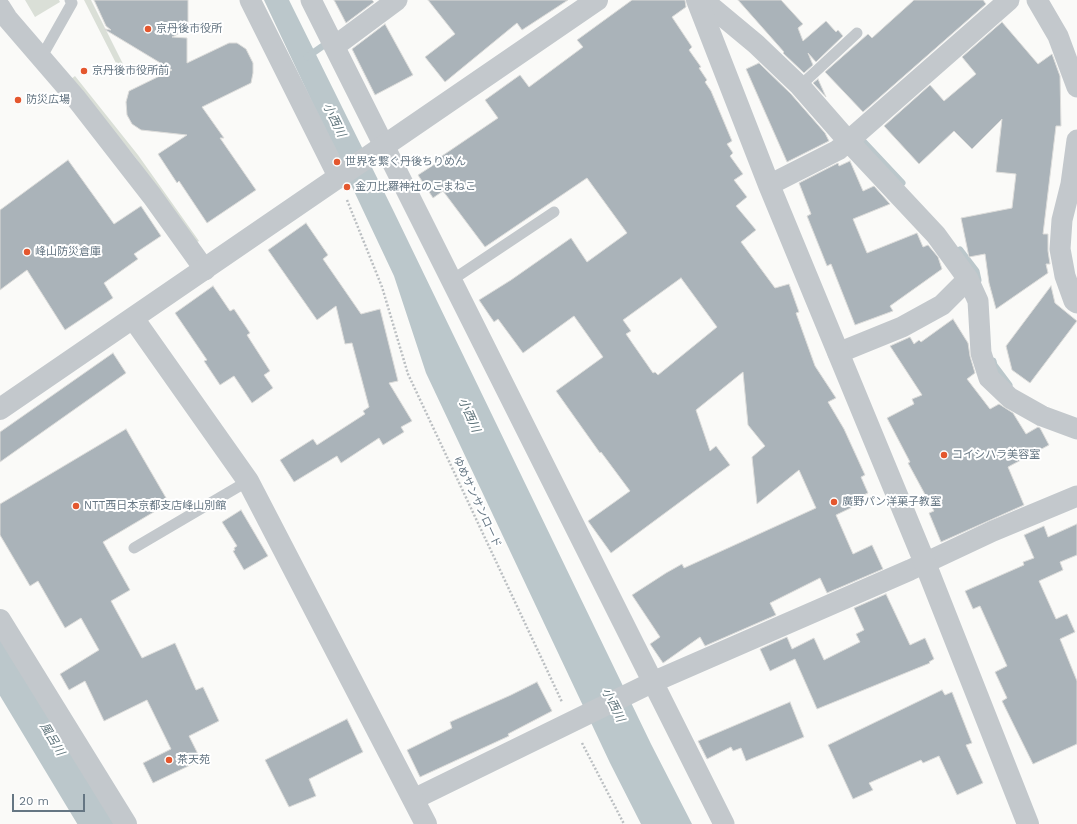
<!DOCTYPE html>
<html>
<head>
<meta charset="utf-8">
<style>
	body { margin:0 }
	#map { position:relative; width:1077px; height:824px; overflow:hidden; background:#fafaf8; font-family:"Work Sans",sans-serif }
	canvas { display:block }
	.scale { position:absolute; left:12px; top:794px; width:73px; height:18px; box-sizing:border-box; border:2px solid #657683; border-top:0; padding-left:5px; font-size:12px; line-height:14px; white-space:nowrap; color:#657683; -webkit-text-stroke:3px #fff; paint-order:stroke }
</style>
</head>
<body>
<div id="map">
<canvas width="1077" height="824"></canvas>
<div class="scale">20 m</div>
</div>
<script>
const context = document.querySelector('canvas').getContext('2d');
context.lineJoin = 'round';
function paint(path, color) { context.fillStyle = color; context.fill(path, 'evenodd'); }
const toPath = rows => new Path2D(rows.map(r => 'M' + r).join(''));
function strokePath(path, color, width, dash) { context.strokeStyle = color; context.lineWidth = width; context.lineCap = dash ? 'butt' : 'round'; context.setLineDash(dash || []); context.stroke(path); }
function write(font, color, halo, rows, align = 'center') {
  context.font = font + ' "Work Sans","Noto Sans JP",sans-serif'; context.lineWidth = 4; context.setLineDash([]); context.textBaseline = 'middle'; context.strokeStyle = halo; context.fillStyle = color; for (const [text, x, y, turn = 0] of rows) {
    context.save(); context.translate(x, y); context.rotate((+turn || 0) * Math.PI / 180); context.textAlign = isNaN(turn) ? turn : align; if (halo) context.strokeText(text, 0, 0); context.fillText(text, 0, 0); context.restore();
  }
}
const green = toPath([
	[25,0,59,0,60,2,35,17],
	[84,0,91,0,127,72,122,75],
	[75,76,138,155,199,241,195,243,135,157,71,79]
]);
const water = toPath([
	[264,0,289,0,394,212,651,744,692,824,641,824,610,763,426,373,394,276]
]);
const stream = toPath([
	[307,57,330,41],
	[857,135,902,183],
	[960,250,976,271,978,280],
	[993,361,994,365,1009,385]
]);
const river = toPath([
	[0,653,103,824]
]);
const building = toPath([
	[94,0,188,0,188,29,172,37,187,38,187,63,229,43,237,43,246,49,253,63,253,73,251,83,202,107,224,138,220,138,256,190,207,223,179,181,177,183,158,154,187,135,141,130,132,124,127,115,126,102,129,91,172,70,104,29,111,30,106,26,94,0],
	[334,0,372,0,374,2,346,23,334,0],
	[428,0,568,0,522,30,517,23,445,82,425,57,455,34,428,0],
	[632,0,685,0,686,7,672,17,692,47,689,50,701,67,699,68,707,80,705,82,711,91,732,141,727,144,733,153,730,156,743,174,734,180,747,197,736,206,756,230,741,242,775,288,789,284,799,312,796,313,815,366,836,398,828,402,844,429,865,475,861,477,868,493,854,499,857,505,836,515,853,554,872,545,883,569,827,593,820,578,770,603,776,615,705,646,700,637,663,663,650,644,660,637,632,595,666,573,682,564,684,568,816,508,799,470,757,504,752,457,765,446,748,425,743,372,696,410,710,451,716,446,730,465,611,553,588,521,630,491,601,452,600,453,556,391,603,357,574,316,523,353,498,319,494,322,479,300,511,280,571,238,587,262,627,233,587,178,485,247,443,191,433,198,418,175,438,162,436,160,498,118,485,100,520,75,529,87,583,47,577,40,632,0],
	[681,278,717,327,658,375,655,372,653,373,626,334,631,331,623,320,681,278],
	[738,0,781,0,803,24,798,28,803,41,826,21,836,32,838,30,843,36,816,62,808,53,813,65,804,73,783,53,784,52,738,0],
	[914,0,983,0,986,4,863,112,825,72,868,34,872,38,914,0],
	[1002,22,1038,64,1052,54,1060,76,1061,126,1056,126,1043,234,1048,234,1048,251,1050,264,1046,264,1048,273,996,309,989,283,985,254,969,257,961,218,1012,208,1016,174,996,172,1002,119,972,149,954,131,919,164,884,126,930,85,944,101,976,74,962,57,1002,22],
	[385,24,413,75,375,95,352,49,385,24],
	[759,63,791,94,825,133,829,141,787,162,746,69,759,63],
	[818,79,826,97,813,83,818,79],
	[68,160,114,224,141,206,161,236,134,254,138,259,104,283,113,298,65,330,27,270,0,290,0,210,68,160],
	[850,161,863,191,874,186,890,204,853,219,867,253,917,233,923,247,928,245,938,257,942,269,890,306,893,311,855,325,831,264,827,266,807,216,811,214,799,183,838,163,839,166,850,161],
	[306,223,328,255,323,259,361,314,380,309,398,381,389,383,412,421,401,427,404,432,383,445,379,438,341,463,337,456,294,482,280,460,313,439,317,445,365,414,363,411,369,407,352,343,345,344,336,306,317,320,268,250,306,223],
	[213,286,230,311,234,309,250,333,247,335,270,371,264,375,273,388,252,403,234,376,220,385,204,361,207,360,175,313,213,286],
	[1051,286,1055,303,1077,321,1030,383,1012,370,1006,346,1051,286],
	[953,319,968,343,970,356,975,373,967,379,990,409,999,404,1013,413,1026,434,1038,427,1040,428,1049,445,1008,467,1024,505,941,542,929,513,934,511,908,463,910,462,887,418,914,404,912,399,922,395,890,346,910,337,914,344,919,340,921,342,953,319],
	[113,353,126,373,0,462,0,432,113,353],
	[126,429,169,503,103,542,130,590,111,601,142,658,175,643,196,690,203,687,219,721,189,736,201,760,153,783,143,763,171,749,147,700,104,721,85,681,69,690,60,674,99,650,81,618,65,628,38,581,30,586,0,535,0,504,126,429],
	[241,510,268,556,244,570,233,551,235,550,234,548,237,546,222,522,241,510],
	[1077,524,1077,555,1060,562,1063,570,1039,581,1056,619,1067,614,1075,632,1060,639,1077,681,1077,744,1033,764,1002,701,1007,698,995,672,1007,666,980,606,973,609,965,591,1024,565,1023,562,1034,558,1024,535,1044,526,1048,537,1077,524],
	[886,594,910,645,925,638,934,659,929,662,930,663,817,709,795,659,770,671,760,649,787,637,792,649,814,638,824,660,860,642,856,634,864,630,854,608,886,594],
	[537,682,552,711,508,734,509,736,420,777,407,750,452,728,450,722,511,695,537,682],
	[942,690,945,695,952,692,972,743,966,745,983,783,957,795,939,756,923,763,921,760,869,783,873,790,853,799,828,745,942,690],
	[790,702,804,737,746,761,741,748,733,751,731,747,707,759,698,741,790,702],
	[347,719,363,752,309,779,316,796,289,807,265,760,347,719]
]);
const path = toPath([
	[347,200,382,287,408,374,562,702],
	[582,743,624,824]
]);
const service = toPath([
	[41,58,72,3,70,0],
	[800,86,857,33],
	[452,280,554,212],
	[134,548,248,481]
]);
const minor = toPath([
	[250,0,339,178],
	[311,0,724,824],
	[703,0,756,44,800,86,849,142,936,235,968,279,978,301,981,353,989,378,1010,398,1042,416,1077,429],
	[1037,0,1058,36,1077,87],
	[0,7,7,18,75,97,152,196,205,270],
	[335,46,397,0],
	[1077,140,1071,184,1062,220,1060,249,1065,276,1074,301,1077,303],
	[769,185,838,150,1009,0],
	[838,353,902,327,942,305,968,279],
	[414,799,653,682,910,570,993,531,1077,496]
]);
const tertiary = toPath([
	[697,0,769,185,925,563,1028,824],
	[133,318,248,481,426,824],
	[0,409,597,0],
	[0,620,126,824]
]);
const markers = [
	[148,29,4,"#e4572e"],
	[84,71,4,"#e4572e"],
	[18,100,4,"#e4572e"],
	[337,162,4,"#e4572e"],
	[347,187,4,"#e4572e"],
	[27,252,4,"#e4572e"],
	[944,455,4,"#e4572e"],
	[834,502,4,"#e4572e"],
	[76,506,4,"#e4572e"],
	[169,760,4,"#e4572e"]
];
const poiNames = [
	["京丹後市役所",156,29],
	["京丹後市役所前",92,71],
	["防災広場",26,100],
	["世界を繋ぐ丹後ちりめん",345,162],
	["金刀比羅神社のこまねこ",355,187],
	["峰山防災倉庫",35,252],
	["コイシハラ美容室",952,455],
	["廣野パン洋菓子教室",842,502],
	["NTT西日本京都支店峰山別館",84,506],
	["茶天苑",177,760]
];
const streetNames = [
	["ゆめサンサンロード",477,502,65]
];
const waterNames = [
	["小西川",334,120,64],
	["小西川",469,415,66],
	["小西川",613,705,63],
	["風呂川",52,739,59]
];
paint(green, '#dadfd7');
paint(water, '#bbc7cb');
strokePath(stream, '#bbc7cb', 7);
strokePath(river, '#bbc7cb', 44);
paint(building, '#aab3b9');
strokePath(building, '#dcdcda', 1);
strokePath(path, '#bbbfc2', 2.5, [2, 2]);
strokePath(service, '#c3c8cc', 11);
strokePath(minor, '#c3c8cc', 21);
strokePath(tertiary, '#c3c8cc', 22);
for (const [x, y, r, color] of markers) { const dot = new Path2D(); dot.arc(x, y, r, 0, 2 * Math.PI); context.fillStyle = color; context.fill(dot); strokePath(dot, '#fff', 1.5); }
write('11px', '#657683', '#fff', poiNames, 'left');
write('11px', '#657683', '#fff', streetNames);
write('italic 12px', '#60757c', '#fff', waterNames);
</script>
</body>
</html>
